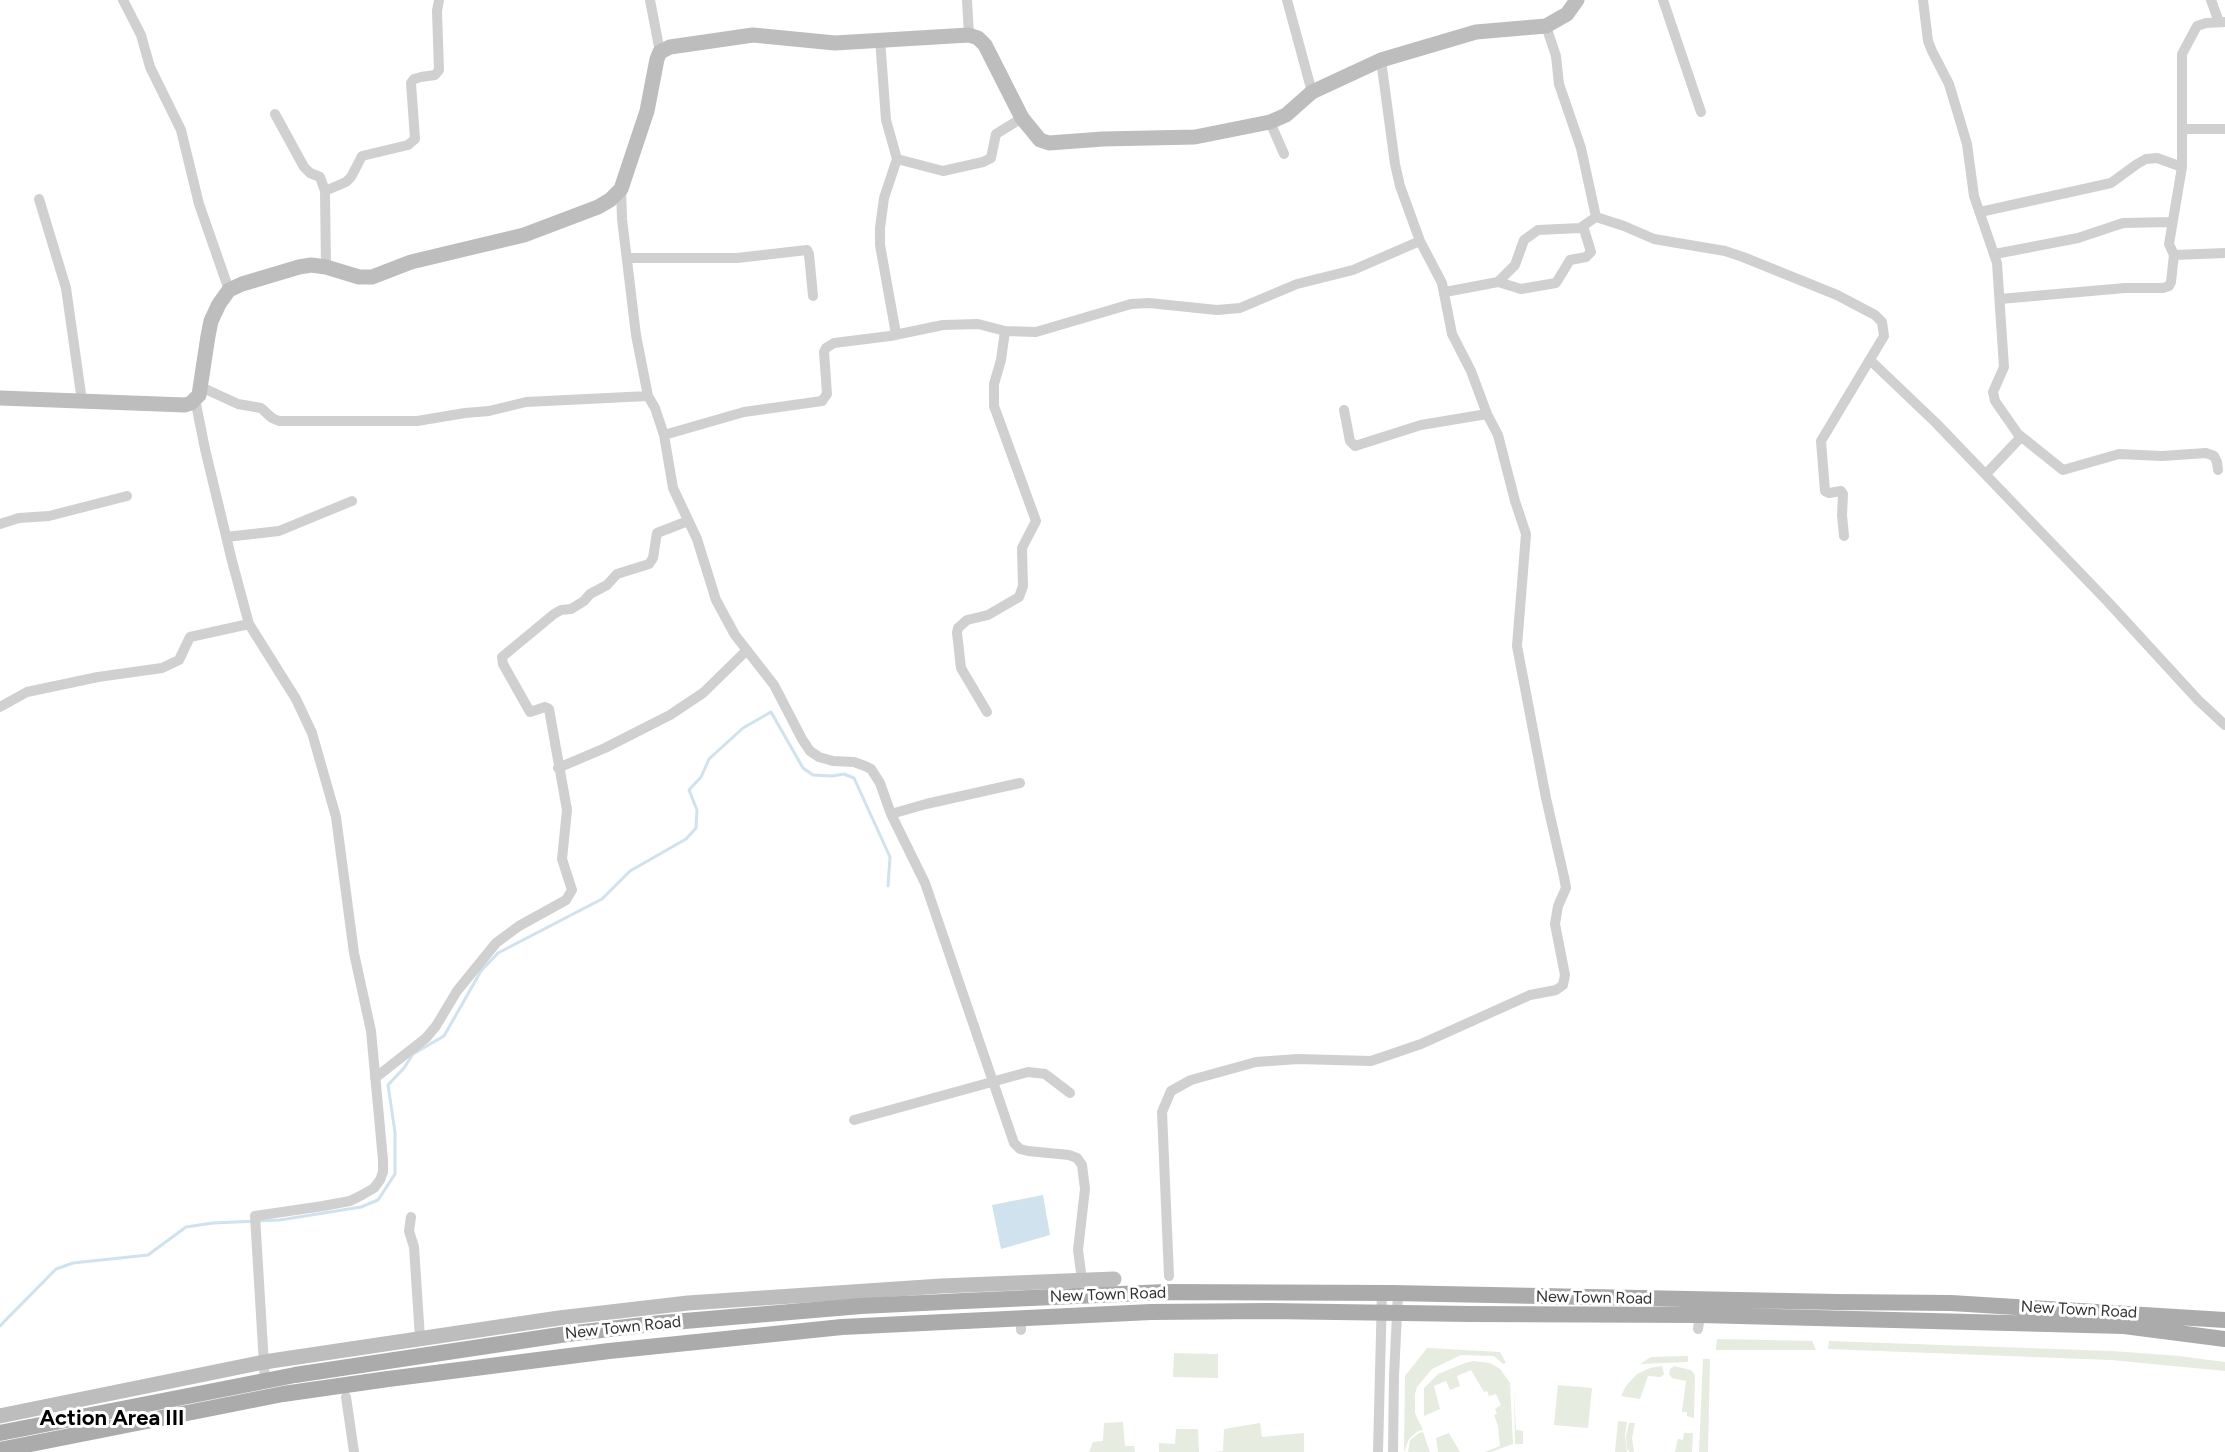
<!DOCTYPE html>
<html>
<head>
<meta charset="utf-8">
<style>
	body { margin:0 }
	canvas { display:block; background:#fff }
</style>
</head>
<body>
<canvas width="2225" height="1452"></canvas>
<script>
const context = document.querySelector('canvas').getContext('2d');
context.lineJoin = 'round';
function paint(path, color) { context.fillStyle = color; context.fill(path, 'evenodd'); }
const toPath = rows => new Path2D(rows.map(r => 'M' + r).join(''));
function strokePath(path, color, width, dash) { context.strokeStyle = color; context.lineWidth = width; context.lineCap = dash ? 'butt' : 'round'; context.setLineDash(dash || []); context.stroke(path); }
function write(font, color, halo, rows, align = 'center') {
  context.font = font + ' Figtree,sans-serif'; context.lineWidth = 6; context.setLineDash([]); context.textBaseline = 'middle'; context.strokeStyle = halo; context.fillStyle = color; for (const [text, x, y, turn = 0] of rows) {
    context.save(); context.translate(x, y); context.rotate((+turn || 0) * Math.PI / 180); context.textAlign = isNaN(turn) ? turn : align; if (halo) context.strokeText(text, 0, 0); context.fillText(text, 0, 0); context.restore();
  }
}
const green = toPath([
	[1717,1339,1812,1341,1816,1350,1716,1350],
	[1829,1341,2112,1351,2179,1356,2225,1362,2225,1371,2111,1360,1828,1349],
	[1427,1348,1500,1352,1506,1363,1503,1364,1494,1356,1461,1355,1432,1369,1417,1387,1415,1394,1415,1413,1423,1430,1418,1431,1409,1439,1404,1452,1405,1376],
	[1174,1353,1218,1354,1218,1378,1173,1377],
	[1688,1356,1688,1362,1640,1364,1651,1357],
	[1703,1359,1710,1359,1708,1452,1699,1452],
	[1473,1361,1490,1363,1500,1369,1510,1383,1513,1444,1491,1452,1485,1452,1500,1446,1498,1426,1494,1415,1497,1414,1495,1409,1501,1405,1496,1394,1489,1396,1487,1391,1484,1392,1471,1370,1457,1376,1460,1386,1450,1390,1446,1381,1434,1386,1440,1409,1424,1416,1424,1388,1438,1374,1465,1363],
	[1662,1366,1664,1374,1661,1377,1648,1376,1640,1399,1621,1396,1626,1386,1637,1374,1650,1368],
	[1674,1366,1691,1370,1695,1375,1694,1418,1687,1416,1687,1412,1682,1412,1686,1381,1672,1378,1669,1374,1670,1369],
	[1558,1385,1592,1388,1588,1428,1554,1425],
	[1514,1389,1516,1430,1523,1431,1523,1444,1515,1444],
	[1618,1421,1627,1422,1625,1436,1627,1452,1615,1452],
	[1123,1422,1125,1446,1134,1446,1135,1452,1089,1452,1093,1442,1103,1441,1104,1423],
	[1260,1423,1262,1437,1304,1433,1304,1452,1213,1452,1223,1451,1224,1429],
	[1629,1423,1635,1423,1632,1438,1634,1452,1630,1452,1627,1449,1626,1436],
	[1176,1429,1198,1429,1199,1452,1159,1452,1159,1443,1175,1444],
	[1423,1432,1430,1452,1408,1452,1410,1440,1419,1433],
	[1449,1433,1460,1452,1438,1452,1436,1438],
	[1684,1433,1693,1433,1692,1452,1675,1452,1678,1439,1683,1440]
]);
const water = toPath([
	[1043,1195,1050,1235,1001,1249,992,1205]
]);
const stream = toPath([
	[0,1326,56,1269,73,1263,148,1255,186,1227,213,1223,280,1220,361,1207,378,1200,395,1174,395,1132,388,1085,404,1068,413,1054,444,1036,481,971,498,953,602,899,630,871,686,839,696,828,697,810,689,790,701,777,709,759,743,728,771,712,803,768,813,775,832,776,844,774,854,778,890,857,888,886]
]);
const street = toPath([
	[123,0,141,35,150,67,181,130,199,204,229,290],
	[650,0,660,52],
	[967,0,969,35],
	[1287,0,1312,92],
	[1663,0,1701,112],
	[1923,0,1928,41,1932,51,1949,84,1967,144,1974,196,1997,263,2004,367,1993,392,1995,401,2018,434,2063,470,2119,454,2162,456,2206,453,2214,456,2217,462,2218,470],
	[2211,0,2219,22],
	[2225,22,2206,23,2197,26,2182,54,2182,167,2169,244,2174,255,2225,253],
	[1546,26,1556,56,1559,84,1581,148,1596,217,1624,226,1654,239,1725,251,1743,257,1837,295,1875,315,1882,322,1884,336,1821,441,1825,491,1829,493,1841,491,1843,494,1842,515,1844,536],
	[880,39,886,120,897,159,943,171,983,162,991,158,996,134,1022,118],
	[275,114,304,167,310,173,320,177,325,191,326,267],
	[1270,122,1284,154],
	[2182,129,2225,129],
	[621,189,622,219,636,335,648,396,655,408,664,435,673,488,697,539,716,600,735,635,774,685,802,739,810,751,819,757,833,761,854,762,865,766,871,769,880,783,891,814,925,883,1014,1143,1020,1149,1028,1151,1069,1155,1077,1158,1082,1165,1085,1189,1078,1250,1082,1280],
	[325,191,346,182,351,177,362,156,408,145,415,139,411,83,414,79,421,77,435,75,439,70,437,11,439,0],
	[39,199,66,288,82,401],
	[1980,212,2111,183,2137,164,2146,159,2157,158,2182,167],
	[1995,254,2078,238,2123,223,2172,222],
	[627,258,737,258,807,250,809,254,813,296],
	[1498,282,1521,289,1556,283,1570,260,1586,257,1591,252,1583,226],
	[1445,292,1498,282,1515,265,1524,240,1538,230,1580,228,1596,217],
	[2000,299,2125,288,2163,288,2169,286,2171,282,2174,255],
	[896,334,880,245,880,228,884,198,897,159],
	[1870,360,1936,423,2109,603,2198,700,2225,725],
	[201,387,238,404,261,408,272,418,279,421,417,421,465,413,489,411,526,402,648,396],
	[195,399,205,449,232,561,249,624,296,699,312,733,336,817,354,953,371,1031,383,1160,383,1172,380,1180,374,1188,362,1195,350,1201,323,1206,255,1216,265,1381],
	[1344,410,1350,441,1355,446,1421,425,1487,414],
	[664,435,744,412,822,401,827,394,824,352,826,348,834,343,890,336,943,325,978,324,1005,331,1036,332,1131,304,1149,303,1217,310,1240,308,1297,284,1353,270,1420,241],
	[1986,474,2021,437],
	[0,524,19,518,49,516,127,496],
	[226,537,279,531,352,501],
	[0,707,27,692,98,677,162,668,179,660,190,637,249,624],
	[987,712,961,668,957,633,958,628,967,620,988,615,1019,597,1023,586,1022,548,1036,521,994,406,994,384,1001,360,1005,331],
	[558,768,605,748,670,715,703,693,747,650],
	[891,814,926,804,1020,783],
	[375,1078,426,1038,436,1026,457,991,496,943,519,926,566,900,572,890,562,859,567,810,549,709,545,707,530,712,503,664,502,657,554,614,561,610,571,609,584,601,590,594,607,585,617,574,649,564,653,558,657,533,688,521],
	[854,1120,1028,1072,1045,1074,1070,1093],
	[411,1217,409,1231,414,1247,420,1338],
	[1169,1276,1162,1112,1171,1091,1191,1080,1256,1062,1298,1059,1371,1061,1421,1044,1530,995,1556,990,1563,985,1565,975,1555,924,1558,906,1566,888,1564,877,1546,798,1517,646,1526,534,1515,501,1498,435,1487,414,1471,371,1452,334,1442,283,1420,241,1400,186,1395,164,1381,60],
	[1698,1329,1700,1315],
	[1021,1330,1021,1318],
	[346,1397,354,1452],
	[1378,1452,1382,1293],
	[1393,1452,1394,1376,1398,1293]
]);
const secondary = toPath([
	[0,398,185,405,191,403,199,395,208,336,211,321,219,304,229,290,242,284,299,267,311,265,326,267,359,277,372,277,411,262,524,235,598,207,610,200,621,189,647,111,657,59,660,52,670,47,753,35,835,43,969,35,978,38,985,45,1022,118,1040,140,1049,143,1103,139,1195,137,1270,122,1286,115,1312,92,1381,60,1476,32,1546,26,1567,14,1577,0],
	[0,1416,264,1362,559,1318,688,1303,941,1286,1114,1279]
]);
const primary = toPath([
	[0,1433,295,1375,567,1334,661,1323,861,1306,964,1301,1165,1292,1392,1293,1837,1302,1951,1303,2225,1320],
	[0,1450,283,1394,388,1379,609,1351,842,1327,944,1322,1151,1312,1269,1311,1470,1314,1700,1315,2124,1326,2225,1339]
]);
const streetNames = [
	["New Town Road",1108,1295,-2],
	["New Town Road",1594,1298,1],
	["New Town Road",2079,1310,3],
	["New Town Road",623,1328,-6]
];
const districtNames = [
	["Action Area III",112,1419]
];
paint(green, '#e6ecdf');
paint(water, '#cfe2ee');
strokePath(stream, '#cfe2ee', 3);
strokePath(street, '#d0d0d0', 10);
strokePath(secondary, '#bdbdbd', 15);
strokePath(primary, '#ababab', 16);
write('16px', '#333', '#fff', streetNames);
write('bold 22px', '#000', '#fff', districtNames);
</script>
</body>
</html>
